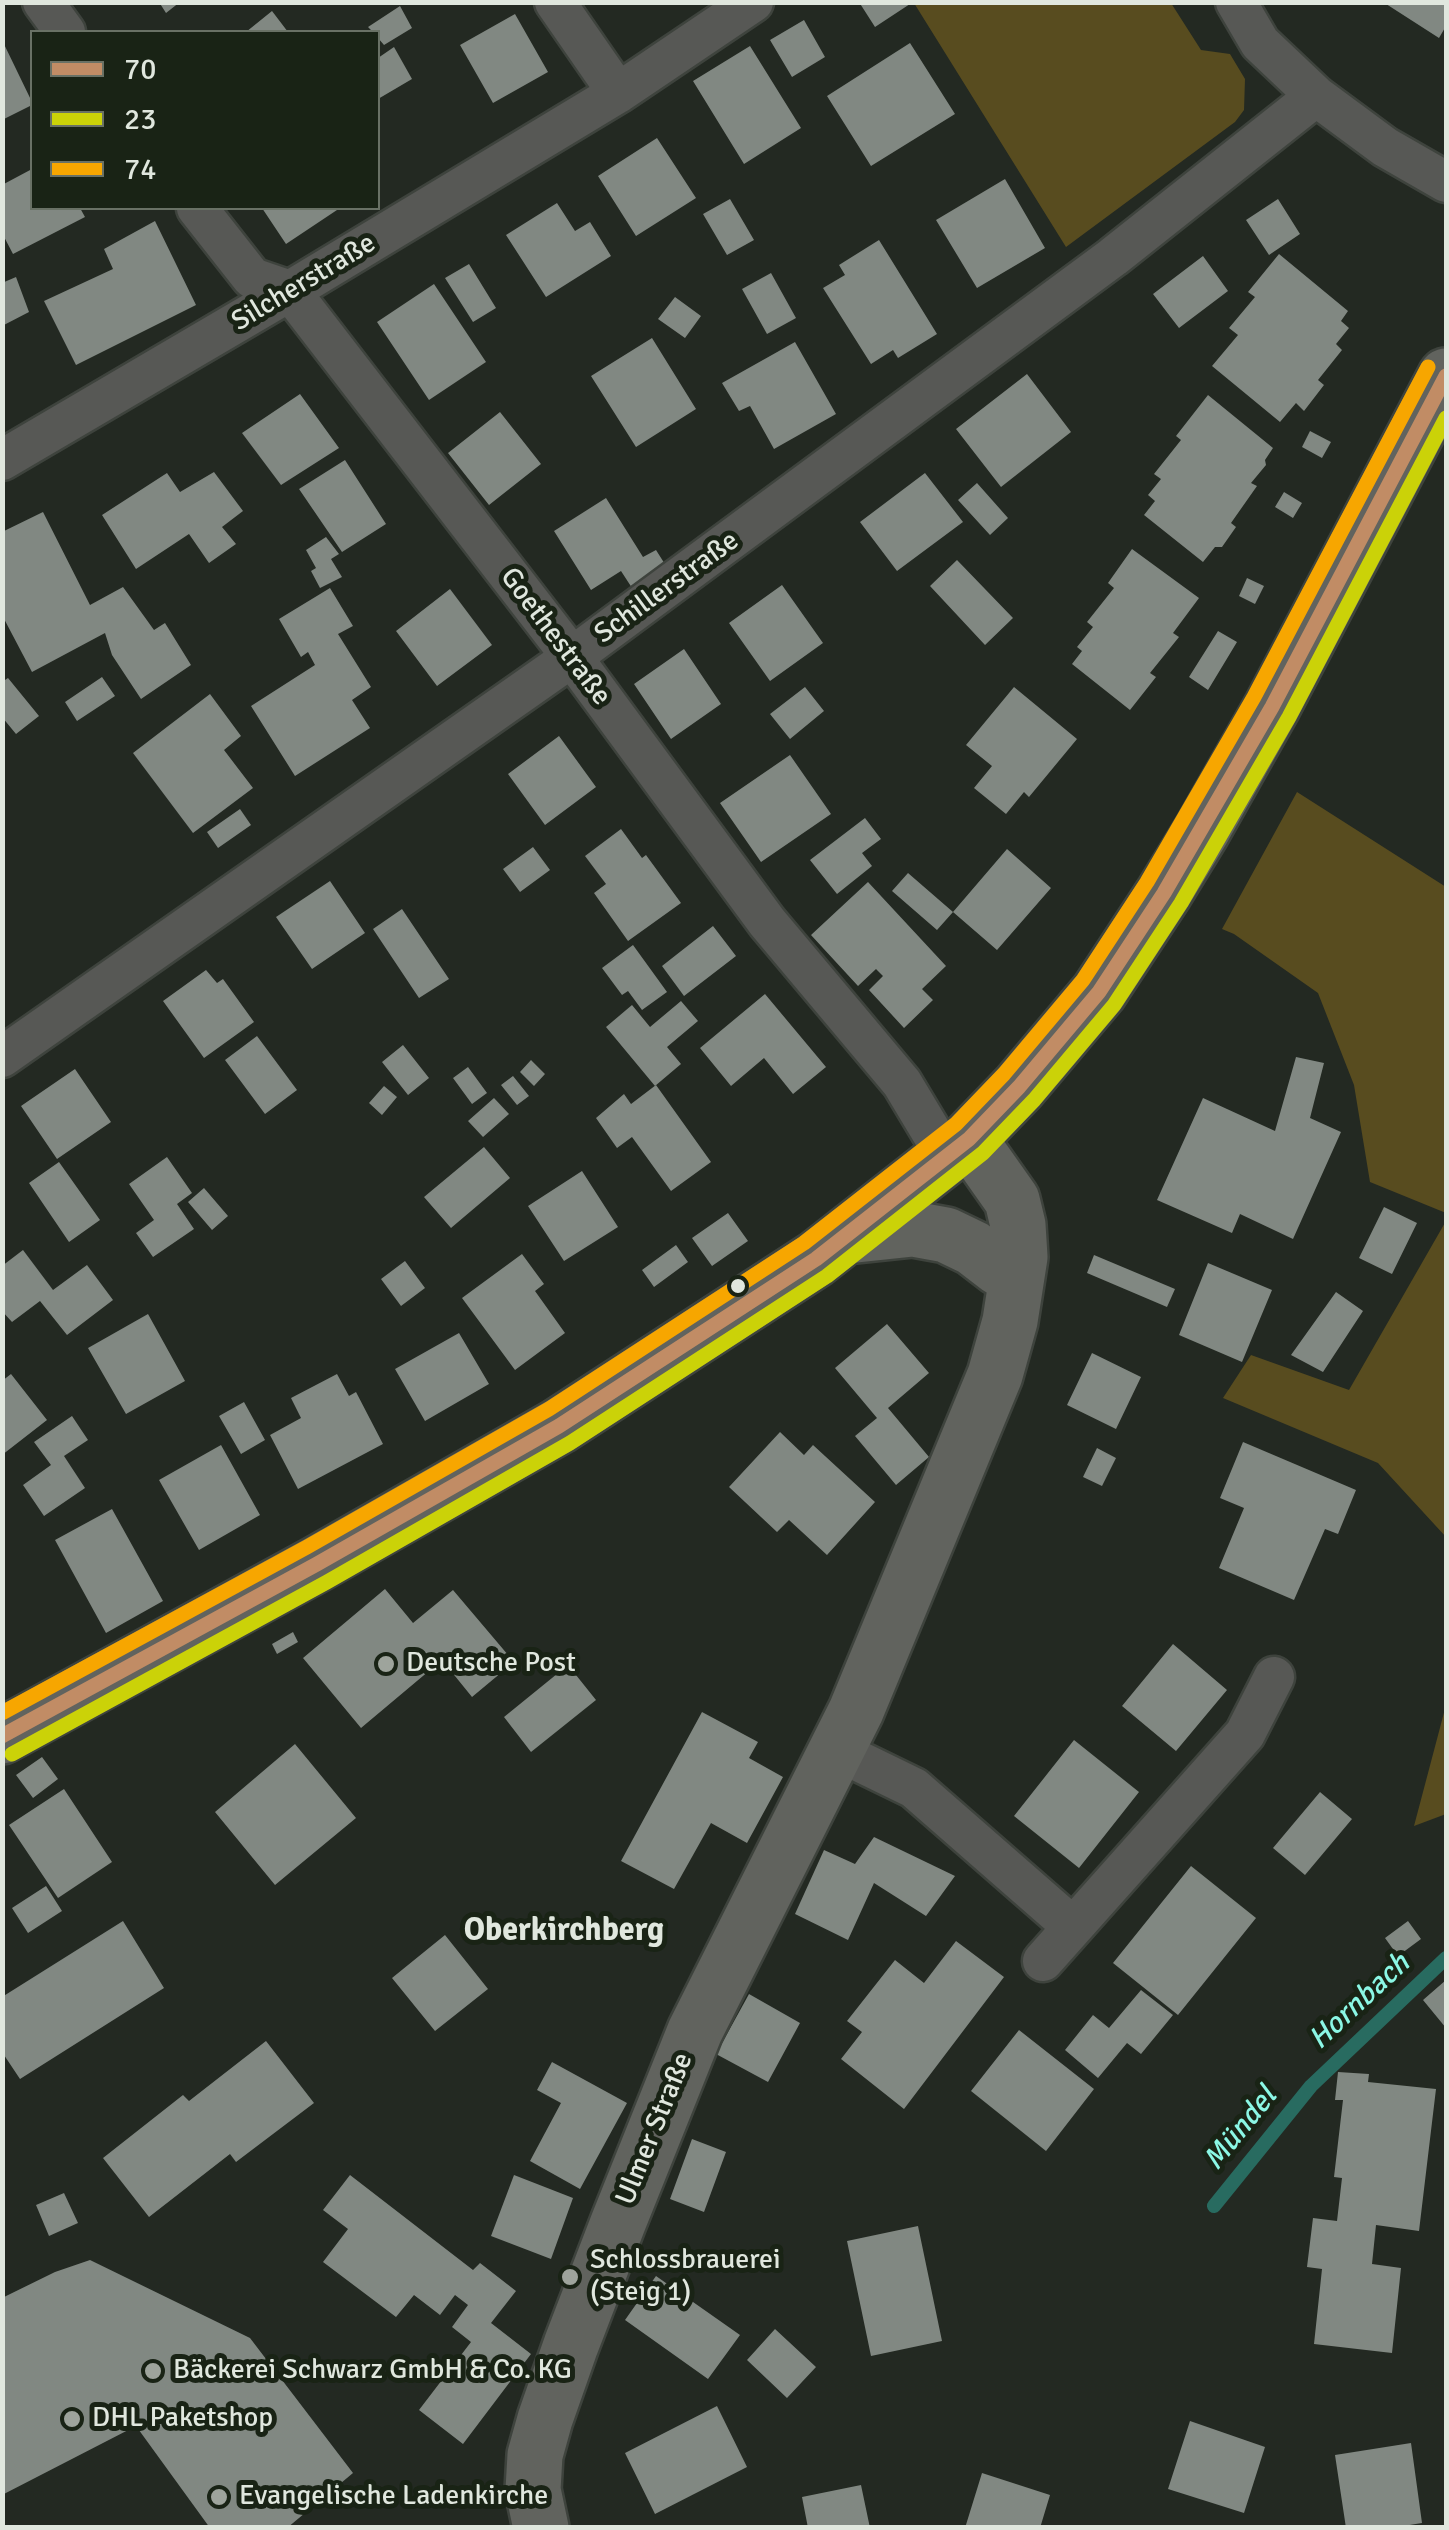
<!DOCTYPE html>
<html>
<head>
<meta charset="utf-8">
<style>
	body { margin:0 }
	#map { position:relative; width:1449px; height:2530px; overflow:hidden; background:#232922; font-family:Signika,sans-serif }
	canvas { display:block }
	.frame { position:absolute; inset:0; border:5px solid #e0e7de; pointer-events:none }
	.legend { position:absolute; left:30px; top:30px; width:350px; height:180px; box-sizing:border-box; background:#192315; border:2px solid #697165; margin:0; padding:12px 18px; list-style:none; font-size:30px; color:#e0e7de }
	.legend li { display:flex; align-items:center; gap:20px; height:50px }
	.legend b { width:50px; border:2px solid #697165 }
</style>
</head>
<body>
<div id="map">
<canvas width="1449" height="2530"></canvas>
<div class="frame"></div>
<ul class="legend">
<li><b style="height:12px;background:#c18c65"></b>70</li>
<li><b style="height:12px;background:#cbd208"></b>23</li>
<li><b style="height:12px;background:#f7a600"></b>74</li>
</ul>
</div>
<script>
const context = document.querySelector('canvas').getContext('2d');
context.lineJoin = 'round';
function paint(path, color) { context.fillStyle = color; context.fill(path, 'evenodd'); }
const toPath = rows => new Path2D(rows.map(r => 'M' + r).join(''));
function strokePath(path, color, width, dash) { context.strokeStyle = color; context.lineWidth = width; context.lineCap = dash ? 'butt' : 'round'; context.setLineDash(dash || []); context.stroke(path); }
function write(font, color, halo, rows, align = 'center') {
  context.font = font + ' Signika,sans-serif'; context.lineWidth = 10; context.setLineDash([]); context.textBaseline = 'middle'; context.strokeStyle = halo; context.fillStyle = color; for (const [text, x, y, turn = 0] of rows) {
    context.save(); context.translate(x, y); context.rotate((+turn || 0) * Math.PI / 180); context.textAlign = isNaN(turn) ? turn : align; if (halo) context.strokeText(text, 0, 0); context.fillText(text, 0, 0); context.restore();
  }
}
const green = toPath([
	[914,3,1171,3,1201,50,1230,54,1245,79,1244,110,1235,122,1066,247],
	[1297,792,1446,887,1446,1213,1370,1182,1354,1085,1318,993,1234,934,1222,929],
	[1446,1221,1446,1537,1378,1463,1223,1398,1251,1355,1349,1390],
	[1446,1705,1446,1814,1414,1826]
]);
const stream = toPath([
	[1214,2206,1311,2086,1446,1958]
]);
const building = toPath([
	[159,2,180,2,166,13],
	[859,2,913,2,875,27],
	[1383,2,1446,2,1446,26,1439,38],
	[400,6,412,28,384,45,378,38,378,32,373,32,368,27],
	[272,11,288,32,246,32],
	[515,14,548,72,493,103,460,45],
	[804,20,825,57,792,77,770,40],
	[2,40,32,102,32,105,2,120],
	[910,43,955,114,871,166,827,96],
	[750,46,801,128,744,164,693,81],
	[394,47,412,79,378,99,378,58],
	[657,138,696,198,636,236,598,176],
	[32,169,32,208,80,208,85,217,13,254,2,233,2,185],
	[1005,179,1045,248,977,288,936,220],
	[730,199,754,240,727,255,703,214],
	[1278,199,1300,234,1269,255,1246,220],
	[557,203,575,231,590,222,611,256,546,297,506,235],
	[262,208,340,208,286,244],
	[155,221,196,305,76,365,44,301,113,269,104,249],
	[879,240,937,334,898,358,893,350,871,364,823,288,845,275,839,265],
	[1279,254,1348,311,1341,321,1349,328,1336,344,1342,350,1318,380,1324,385,1304,411,1296,403,1280,422,1212,366,1238,335,1229,328,1255,297,1248,292],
	[1203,256,1228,291,1179,328,1153,294],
	[469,264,496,308,473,322,445,278],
	[771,273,796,318,767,334,742,289],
	[16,277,29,312,2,326,2,283],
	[434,284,486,362,429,400,377,322],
	[675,297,701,316,685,338,658,319],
	[652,338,696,409,636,447,591,376],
	[795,342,836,414,774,449,750,406,739,411,722,383],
	[1027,374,1071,432,1001,487,956,429],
	[300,394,339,448,281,485,242,433],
	[1208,395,1273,448,1265,460,1266,465,1251,483,1257,486,1231,523,1236,527,1222,547,1215,547,1203,562,1144,515,1155,501,1148,495,1161,479,1154,474,1181,440,1176,436],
	[500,412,541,464,489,505,448,453],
	[1310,431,1331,442,1322,458,1302,447],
	[345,460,386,524,342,552,299,489],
	[214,472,243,511,222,527,236,544,209,563,189,534,136,569,102,515,167,473,180,492],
	[925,473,963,522,897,571,860,522],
	[977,483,1008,518,990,535,958,500],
	[1284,492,1302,503,1293,518,1275,507],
	[606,498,643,557,656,550,668,569,634,591,621,571,591,590,554,531],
	[43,512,90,605,123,587,154,630,165,623,191,665,141,699,112,655,105,633,32,672,2,615,2,532],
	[326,537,339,554,331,559,342,577,320,588,311,571,316,568,306,550],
	[1132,549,1199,598,1173,633,1179,637,1150,673,1156,677,1130,710,1072,664,1082,651,1077,647,1093,627,1087,622,1114,588,1108,583],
	[957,560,1013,618,985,645,930,586],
	[1247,578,1264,586,1255,604,1239,596],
	[782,585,823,643,770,681,729,623],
	[330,588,353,626,338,634,371,687,352,700,370,728,295,776,251,706,315,665,308,652,301,657,279,619],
	[450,589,492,645,437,686,396,631],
	[1218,631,1237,642,1208,690,1189,677],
	[684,649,721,704,671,739,634,684],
	[102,677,115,696,77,721,65,702],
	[8,678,39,716,16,734,2,717,2,682],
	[805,687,824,711,790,739,770,714],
	[1014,687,1077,739,1029,797,1024,792,1006,814,974,788,992,766,966,745],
	[210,694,241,736,224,750,253,788,193,833,133,753],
	[559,736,596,787,545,825,508,774],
	[790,755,831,814,761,862,720,803],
	[240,809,251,825,218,848,207,832],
	[865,818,881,839,862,853,872,866,837,894,810,860],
	[621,829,642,858,646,855,681,903,628,941,594,893,606,884,585,856],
	[533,847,550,870,520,892,503,869],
	[1007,849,1051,888,997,950,953,912,937,930,892,891,908,873,953,912],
	[330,881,365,933,312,969,276,917],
	[868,882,946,966,922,989,933,1000,904,1028,869,990,883,976,876,969,858,986,811,935],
	[402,909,449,979,419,998,373,929],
	[713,926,736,956,684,996,662,966],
	[633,945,667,992,642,1010,628,991,622,995,602,968],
	[206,970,217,983,223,979,254,1022,204,1058,163,1001],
	[765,994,826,1067,793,1094,764,1058,731,1086,700,1048],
	[681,1001,698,1021,667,1047,681,1064,655,1086,606,1027,632,1005,650,1027],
	[257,1036,297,1090,265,1114,225,1060],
	[403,1045,429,1078,408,1095,382,1062],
	[1296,1057,1324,1063,1310,1118,1341,1132,1293,1239,1240,1214,1232,1233,1157,1200,1203,1098,1275,1131],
	[531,1060,545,1074,534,1086,520,1072],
	[468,1067,487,1093,472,1104,453,1078],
	[75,1069,111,1122,57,1159,21,1106],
	[513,1076,529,1096,517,1105,501,1085],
	[656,1085,711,1162,671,1191,632,1137,617,1148,596,1118,624,1094,631,1104],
	[384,1086,397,1097,382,1115,369,1103],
	[494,1098,509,1114,483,1137,468,1121],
	[484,1147,510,1178,451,1228,424,1197],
	[167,1157,192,1193,177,1204,194,1229,153,1257,136,1233,154,1220,129,1184],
	[59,1162,100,1220,69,1242,29,1183],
	[582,1171,618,1227,564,1261,528,1206],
	[204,1188,228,1216,212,1230,188,1202],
	[1384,1207,1417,1223,1392,1274,1359,1258],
	[728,1213,748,1241,712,1266,692,1238],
	[676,1245,688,1262,654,1287,642,1270],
	[23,1250,53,1290,87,1265,113,1300,67,1335,40,1301,12,1322,2,1311,2,1266],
	[522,1254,544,1284,535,1291,565,1333,515,1370,462,1298],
	[1094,1255,1175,1289,1167,1307,1087,1273],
	[405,1261,425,1288,401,1306,381,1279],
	[1208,1263,1272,1290,1242,1362,1179,1335],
	[1336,1292,1363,1311,1323,1372,1291,1355],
	[148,1314,185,1381,126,1414,88,1348],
	[887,1324,929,1373,888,1408,929,1457,896,1485,855,1436,877,1418,835,1368],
	[459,1333,489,1384,425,1421,395,1369],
	[1092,1353,1141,1377,1116,1429,1067,1405],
	[11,1374,47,1420,2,1455,2,1381],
	[337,1374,349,1396,356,1392,383,1444,298,1489,270,1435,301,1418,291,1398],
	[244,1402,265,1440,241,1454,219,1416],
	[72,1416,88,1440,64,1456,85,1488,44,1516,23,1485,51,1465,34,1442],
	[780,1432,804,1455,813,1445,875,1502,827,1555,789,1520,777,1532,729,1487],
	[1243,1442,1356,1490,1338,1534,1325,1529,1294,1600,1219,1568,1244,1508,1220,1498],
	[221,1445,260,1515,199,1550,159,1480],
	[1097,1448,1116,1458,1102,1486,1083,1477],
	[112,1509,163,1601,106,1633,55,1540],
	[385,1589,413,1623,453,1590,514,1662,472,1697,442,1660,361,1728,303,1658],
	[293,1632,298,1642,277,1654,272,1644],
	[1173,1644,1227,1690,1176,1751,1122,1706],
	[568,1665,596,1700,531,1752,504,1717],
	[702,1712,758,1742,749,1758,783,1777,747,1843,711,1823,674,1889,621,1861],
	[1074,1740,1139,1792,1079,1868,1014,1816],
	[295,1744,356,1818,275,1885,215,1812],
	[42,1757,58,1779,33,1798,16,1775],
	[64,1789,112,1862,58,1898,9,1825],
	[1320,1792,1352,1819,1305,1875,1273,1848],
	[874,1837,955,1876,926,1916,874,1883,848,1940,795,1914,824,1850,855,1864],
	[1191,1866,1256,1918,1178,2015,1113,1963],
	[46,1886,62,1911,28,1933,12,1908],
	[123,1921,164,1988,20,2079,2,2052,2,1997],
	[1408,1921,1421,1939,1398,1956,1385,1938],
	[445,1935,488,1989,435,2031,392,1978],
	[956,1941,1004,1977,904,2109,841,2059,862,2032,847,2021,895,1960,924,1983],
	[1446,1980,1446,2028,1423,2000],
	[1141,1990,1173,2015,1141,2054,1127,2043,1098,2078,1065,2050,1093,2015,1109,2028],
	[749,1994,800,2023,768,2082,716,2054],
	[1019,2030,1094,2089,1046,2151,971,2091],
	[266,2041,314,2103,236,2162,230,2154,149,2217,103,2158,183,2095,189,2101],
	[552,2062,627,2103,580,2189,530,2161,561,2103,537,2090],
	[1338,2072,1369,2074,1368,2082,1436,2089,1419,2231,1376,2225,1372,2264,1401,2268,1392,2353,1314,2344,1322,2269,1307,2267,1313,2218,1337,2221,1342,2178,1334,2177,1343,2100,1335,2100],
	[692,2139,726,2152,704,2212,670,2199],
	[350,2175,473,2270,480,2263,516,2291,491,2323,531,2354,463,2444,419,2410,471,2342,452,2327,468,2305,455,2295,440,2315,414,2295,396,2317,323,2262,348,2229,323,2210],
	[514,2175,573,2198,551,2259,491,2236],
	[64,2193,78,2223,49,2236,36,2205],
	[918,2226,942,2341,871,2356,847,2241],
	[90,2260,250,2338,353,2473,287,2528,210,2528,136,2426,2,2495,2,2298,55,2272],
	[656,2276,740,2335,708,2379,625,2320],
	[775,2329,816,2367,787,2398,747,2360],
	[717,2406,747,2467,655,2514,625,2453],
	[1190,2421,1265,2447,1244,2513,1168,2489],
	[1411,2443,1422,2523,1391,2528,1346,2528,1335,2455],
	[982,2473,1050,2495,1040,2528,965,2528],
	[861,2485,870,2528,808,2528,802,2497]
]);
const street = toPath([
	[43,2,65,32],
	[555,2,618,93],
	[1236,2,1260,43,1316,96,1385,147,1446,182],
	[197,208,252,278,290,291,572,657,767,922,902,1083,947,1158],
	[2,460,290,291,618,93,753,2],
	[2,1057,572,657,1113,257,1316,96],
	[838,1751,914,1788,1073,1927],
	[1043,1961,1245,1734,1274,1677]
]);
const secondary = toPath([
	[847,1236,913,1229,946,1235,973,1248,999,1268],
	[2,1736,317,1564,559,1426,816,1259,969,1139,1019,1087,1099,992,1164,893,1202,831,1272,707,1446,376],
	[541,2528,533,2490,535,2455,545,2419,571,2345,618,2223,695,2031,856,1711,995,1375,1010,1321,1020,1257,1018,1225,1012,1200,969,1139]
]);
const bus1 = toPath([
	[2,1736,317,1564,559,1426,816,1259,969,1139,1019,1087,1099,992,1164,893,1272,707,1446,376]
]);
const bus2 = toPath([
	[12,1754,327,1582,570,1443,827,1276,983,1153,1034,1100,1114,1005,1181,903,1289,717,1446,418]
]);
const bus3 = toPath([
	[2,1713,307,1547,549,1409,804,1243,956,1124,1004,1074,1083,980,1147,882,1254,697,1428,367]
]);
const markers = [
	[738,1286,9,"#e0e7de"],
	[386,1664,10,"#9ea49c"],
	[570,2277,10,"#9ea49c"],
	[153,2371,10,"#9ea49c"],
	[72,2419,10,"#9ea49c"],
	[219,2497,10,"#9ea49c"]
];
const streetNames = [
	["Silcherstraße",304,283,-31],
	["Schillerstraße",667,588,-36],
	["Goethestraße",555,637,53],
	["Ulmer Straße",655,2129,-68]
];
const poiNames = [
	["Deutsche Post",406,1664],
	["Schlossbrauerei",590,2261],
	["(Steig 1)",590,2293],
	["Bäckerei Schwarz GmbH & Co. KG",173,2371],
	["DHL Paketshop",92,2419],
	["Evangelische Ladenkirche",239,2497]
];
const waterNames = [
	["Hornbach",1360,2002,-43],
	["Mündel",1241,2129,-51]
];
const quarterNames = [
	["Oberkirchberg",564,1932]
];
paint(green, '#584c1f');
strokePath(stream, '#286b60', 14);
paint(building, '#818882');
strokePath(street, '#3e433d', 45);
strokePath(secondary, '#3e433d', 60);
strokePath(street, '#575855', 40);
strokePath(secondary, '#61635e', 55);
strokePath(bus1, '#c18c65', 15);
strokePath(bus2, '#cbd208', 15);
strokePath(bus3, '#f7a600', 15);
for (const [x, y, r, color] of markers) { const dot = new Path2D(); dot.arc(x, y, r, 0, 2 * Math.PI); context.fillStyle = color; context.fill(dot); strokePath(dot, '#192315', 4); }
write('28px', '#e0e7de', '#192315', streetNames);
write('28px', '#e0e7de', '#192315', poiNames, 'left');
write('italic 30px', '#8bf7e5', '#192315', waterNames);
write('bold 32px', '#e0e7de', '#192315', quarterNames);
</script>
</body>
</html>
